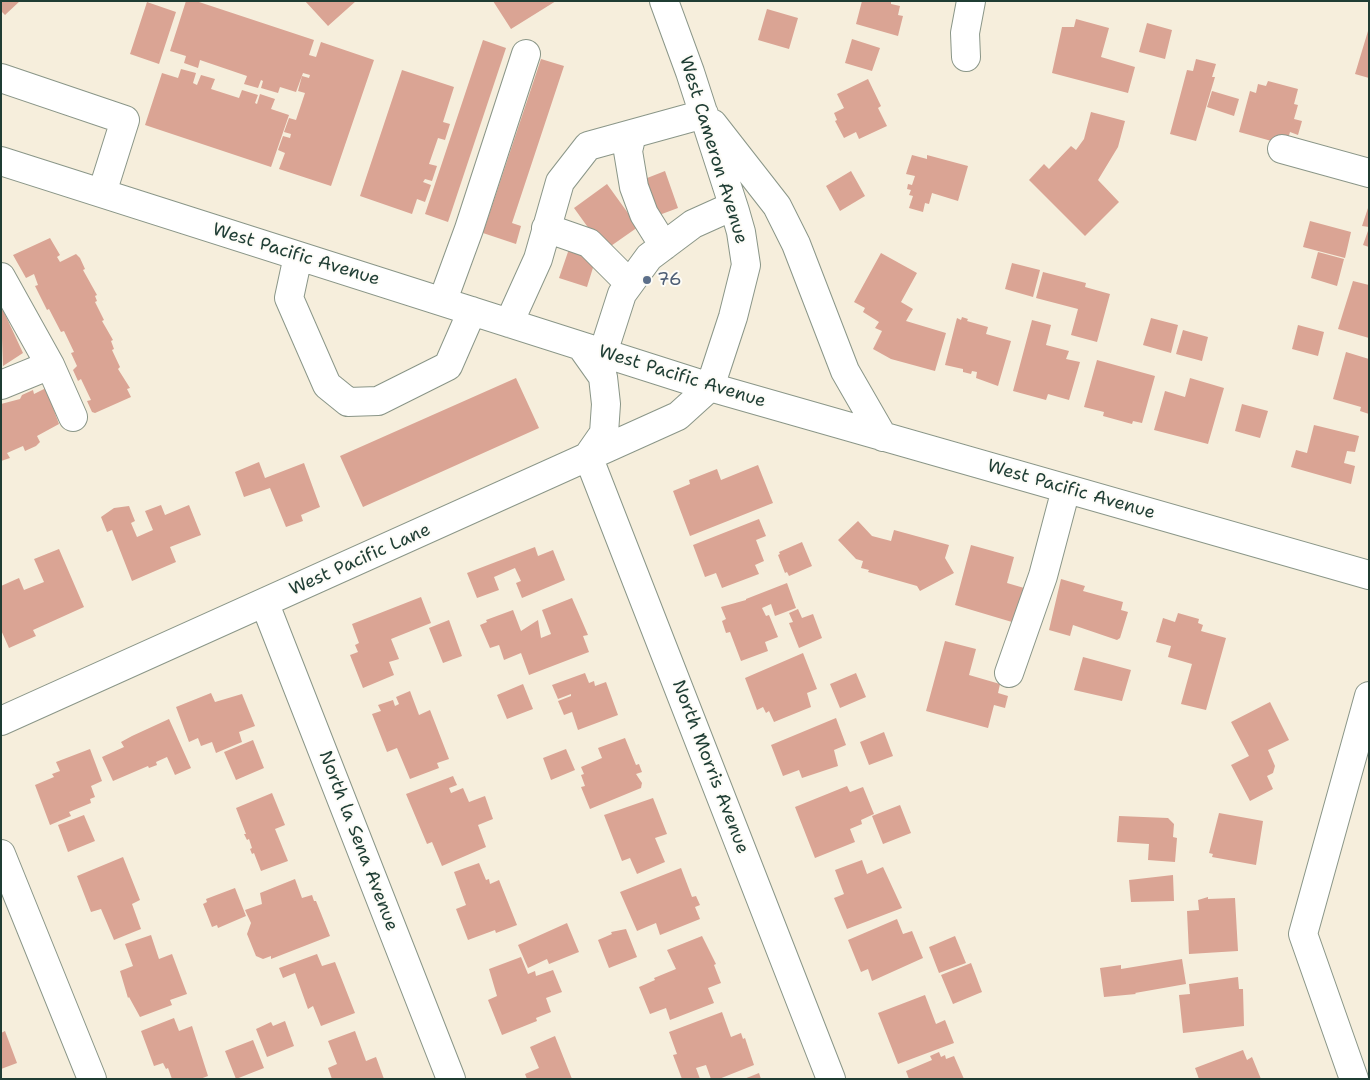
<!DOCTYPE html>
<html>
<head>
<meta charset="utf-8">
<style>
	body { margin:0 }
	#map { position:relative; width:1370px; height:1080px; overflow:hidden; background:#f6eedc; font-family:"Shantell Sans",sans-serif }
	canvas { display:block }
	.frame { position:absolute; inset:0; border:2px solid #1f3d34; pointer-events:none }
</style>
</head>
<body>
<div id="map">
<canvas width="1370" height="1080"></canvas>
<div class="frame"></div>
</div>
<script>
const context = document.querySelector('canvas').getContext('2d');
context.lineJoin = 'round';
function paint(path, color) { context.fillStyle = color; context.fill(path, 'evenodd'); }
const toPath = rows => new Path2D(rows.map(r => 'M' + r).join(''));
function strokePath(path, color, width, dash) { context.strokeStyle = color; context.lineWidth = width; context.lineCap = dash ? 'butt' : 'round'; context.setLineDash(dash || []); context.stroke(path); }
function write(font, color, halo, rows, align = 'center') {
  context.font = font + ' "Shantell Sans",sans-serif'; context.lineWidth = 4; context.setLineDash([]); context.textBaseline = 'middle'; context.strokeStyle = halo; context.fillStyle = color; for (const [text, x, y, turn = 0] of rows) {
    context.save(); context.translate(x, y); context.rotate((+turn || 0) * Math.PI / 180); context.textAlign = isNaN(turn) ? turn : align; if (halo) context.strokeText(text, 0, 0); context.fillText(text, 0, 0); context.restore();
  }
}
const building = toPath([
	[1,1,20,1,5,15,1,11],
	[186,1,196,1,314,40,309,55,316,57,321,42,374,60,331,186,279,169,285,153,278,150,283,136,290,138,291,134,284,132,289,118,296,120,305,93,298,91,302,76,309,78,310,75,303,73,296,92,280,87,278,93,261,88,263,81,261,80,258,88,244,84,247,76,200,60,198,68,184,63,186,56,170,51],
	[305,1,356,1,328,26],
	[493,1,556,1,511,29],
	[862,1,891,1,891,4,900,6,898,15,903,16,898,36,856,24],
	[147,2,176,12,159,64,130,54],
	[767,9,798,18,789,49,758,40],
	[1076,19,1109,28,1101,57,1135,67,1128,93,1052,73,1062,27,1074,27],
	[1147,23,1172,30,1165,59,1139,52],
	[1368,31,1369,31,1369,78,1355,74],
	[852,39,880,48,872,71,845,63],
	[483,40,506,48,448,222,425,214],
	[541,59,564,66,512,223,521,226,516,244,483,233],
	[1196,59,1216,64,1212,77,1215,77,1196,141,1170,134,1187,70,1193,71],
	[181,69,196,73,193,83,197,85,201,75,215,79,211,89,239,98,242,90,258,95,255,103,257,104,260,94,275,99,271,109,289,115,271,167,145,125,162,73,178,78],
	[402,70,454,87,443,122,450,124,445,140,438,138,429,164,437,166,432,181,425,179,423,182,431,185,425,202,417,199,412,214,360,196],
	[868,79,881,106,878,108,887,126,859,139,856,132,844,138,835,121,837,120,834,113,844,108,837,94],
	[1268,81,1298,89,1294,104,1298,105,1294,119,1302,121,1298,135,1290,132,1286,145,1239,132,1250,91,1256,93,1258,84,1266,86],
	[1212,91,1239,99,1234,116,1207,107],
	[1091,112,1125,121,1118,147,1098,180,1119,202,1085,236,1029,180,1044,164,1049,169,1071,146,1076,150,1084,139],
	[912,155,927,159,927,155,968,166,958,201,932,193,929,204,925,203,923,212,909,208,913,196,909,195,911,190,907,189,908,184,912,185,915,176,906,174],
	[665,171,678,208,651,218,637,182],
	[851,171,865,196,840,211,826,186],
	[607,184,638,227,608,248,596,231,592,233,574,208],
	[1369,205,1369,227,1362,226],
	[1310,221,1351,232,1345,258,1303,247],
	[1369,228,1369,247,1363,245],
	[50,238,60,255,57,257,60,262,76,254,80,258,85,269,83,270,97,295,95,296,97,301,95,302,104,320,102,321,113,340,111,341,114,349,112,350,120,367,118,369,130,388,127,389,131,397,95,413,92,412,87,401,91,400,81,379,78,381,73,370,77,366,71,353,74,352,64,331,61,332,49,309,47,310,35,286,38,285,34,274,26,278,13,255],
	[569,249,596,258,587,287,559,278],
	[1318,252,1344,259,1337,286,1311,278],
	[881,253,917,273,901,302,913,309,906,321,946,333,935,371,891,359,873,349,882,331,875,328,879,322,863,312,865,308,854,302],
	[1012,263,1040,270,1033,297,1005,289],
	[1043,272,1086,283,1085,287,1110,294,1097,342,1071,335,1078,309,1036,298],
	[1353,281,1369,285,1369,338,1338,329],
	[3,310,23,353,3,366,1,311],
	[962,317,968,319,967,321,988,327,986,334,1011,341,998,386,976,378,977,372,972,371,971,374,963,372,963,369,945,365,957,318,961,320],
	[1151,318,1178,325,1171,353,1143,345],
	[1032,320,1051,325,1046,345,1069,351,1066,359,1080,362,1069,400,1048,394,1046,400,1013,391],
	[1298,325,1324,332,1318,356,1292,349],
	[1183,330,1208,337,1202,361,1176,354],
	[1346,352,1369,359,1369,414,1360,411,1361,407,1333,399],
	[1097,360,1155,376,1142,423,1133,421,1132,424,1103,416,1104,412,1084,407],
	[516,378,539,428,363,507,340,456],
	[1190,378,1224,388,1208,444,1154,430,1165,391,1185,397],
	[46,388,59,424,37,436,40,442,36,446,25,451,23,446,7,453,10,458,1,461,1,404,20,399,22,395,33,390,34,394],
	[1242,404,1268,411,1260,438,1235,431],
	[1314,425,1359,436,1355,452,1347,451,1344,463,1355,466,1351,484,1291,467,1296,450,1307,453],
	[259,462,265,478,304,463,320,507,301,515,303,521,286,527,270,488,244,497,235,472],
	[758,465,773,503,690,536,673,491,690,484,689,480,717,469,721,480],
	[161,505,165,515,189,505,201,535,170,547,176,562,132,581,112,530,107,532,101,517,114,508,129,506,135,521,131,523,137,537,153,530,145,511],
	[759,519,766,536,756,540,764,561,755,565,759,574,722,588,716,573,705,577,693,545],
	[858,521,872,536,891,541,894,530,949,545,945,558,954,573,920,591,917,586,868,572,869,570,861,568,863,561,856,559,838,540],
	[802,542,812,566,789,576,787,572,785,573,778,555,780,554,779,552],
	[971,545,1014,557,1007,583,1031,590,1022,625,955,605],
	[535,547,538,556,553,550,565,580,522,598,516,583,521,581,515,568,494,577,499,590,477,598,467,573],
	[59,549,84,607,33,630,36,636,9,648,1,630,1,586,19,578,24,590,44,582,34,559],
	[1061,579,1085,586,1083,591,1123,602,1121,610,1128,612,1120,638,1117,640,1073,625,1070,636,1049,630],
	[787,583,796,608,775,616,771,604,762,608,766,616,769,615,778,637,765,642,768,651,741,661,730,632,726,633,722,621,726,619,721,607,746,600,746,599],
	[421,597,431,623,391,639,399,659,389,662,394,675,363,688,350,655,358,652,355,645,359,643,352,624],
	[572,598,588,635,583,636,589,652,529,675,521,653,504,660,499,645,490,648,480,625,487,622,486,620,513,610,521,631,538,620,541,638,551,634,542,610],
	[798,609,802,618,813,614,822,638,799,648,789,623,793,622,789,613],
	[1178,613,1199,619,1198,623,1203,625,1201,631,1226,638,1206,710,1181,704,1192,664,1168,657,1171,646,1156,642,1163,618,1175,622],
	[449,620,462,656,443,663,429,628],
	[945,641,976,649,969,675,1000,684,998,693,1008,696,1005,708,994,705,988,728,926,711],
	[803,653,817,689,807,693,811,707,774,722,769,711,766,713,763,707,757,710,745,678],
	[1083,657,1131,670,1122,701,1074,690],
	[585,673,589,683,594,681,595,686,606,682,618,715,578,730,572,712,564,715,558,701,571,696,571,694,558,699,552,685],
	[856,673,866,697,840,708,830,684],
	[523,684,533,709,507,719,497,695],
	[410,691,419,715,430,710,449,759,437,763,439,768,410,779,397,748,387,752,372,714,381,711,378,705,393,700,395,706,399,704,396,697],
	[211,693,215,702,242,694,255,726,239,732,242,742,216,753,212,742,201,746,198,738,189,742,176,707],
	[1270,702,1289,740,1268,750,1275,766,1273,773,1267,776,1273,789,1250,801,1231,765,1249,756,1231,722],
	[836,718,846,745,834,750,838,766,802,778,799,770,783,776,771,745],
	[169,719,191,768,175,775,167,757,156,762,157,765,149,768,148,766,113,781,102,757,124,747,121,742,132,736],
	[884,732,893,756,869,765,860,742],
	[625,738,636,765,639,764,642,772,636,774,642,783,641,788,590,809,581,787,585,786,581,775,584,774,581,767,602,758,598,748],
	[253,740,264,768,236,780,224,752],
	[90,749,102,781,91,786,95,797,90,799,91,803,69,812,71,816,50,825,35,785,54,777,52,774,60,771,56,762],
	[566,749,575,770,551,780,543,758],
	[453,776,457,785,449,788,451,793,463,788,469,802,485,796,493,819,478,825,486,847,442,866,432,842,427,844,406,794],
	[847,786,850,792,863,787,874,814,861,820,862,824,850,829,855,842,815,858,795,807],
	[272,793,285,825,275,829,288,861,261,871,254,853,252,854,250,849,252,848,249,839,247,840,244,834,246,834,236,808],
	[653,798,667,834,655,838,665,862,637,874,630,858,622,861,604,815],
	[900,805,911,833,883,844,872,816],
	[1219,813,1263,821,1256,865,1212,857,1213,854,1209,853],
	[84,815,95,841,68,852,58,825],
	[1119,816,1168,818,1174,824,1173,837,1177,838,1175,862,1148,860,1149,844,1117,842],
	[123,857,140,900,132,904,141,929,114,940,101,909,91,912,77,876],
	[862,860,867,874,883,867,902,908,847,929,834,898,844,894,835,870],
	[479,863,486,880,489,879,490,884,499,880,517,925,496,933,495,930,468,940,456,909,466,905,454,872],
	[681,868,692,897,696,896,700,905,695,907,700,919,660,935,656,923,637,931,620,892],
	[1173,875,1174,901,1131,902,1129,880],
	[295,879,302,898,312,895,314,901,316,901,330,936,271,959,271,956,263,959,256,956,247,934,251,923,245,910,262,904,260,893],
	[235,888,246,916,218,928,217,925,212,927,203,904,207,902,206,899],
	[1208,897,1208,899,1235,898,1238,951,1189,954,1187,911,1199,910,1198,900],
	[897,919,903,934,912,931,923,958,872,981,868,969,861,972,848,940],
	[567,923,579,952,549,964,547,959,528,968,518,945],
	[626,929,637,957,609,968,598,940,612,934,611,932],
	[151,935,159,959,172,954,187,994,170,1000,172,1005,140,1017,129,997,128,998,120,971,133,966,125,944],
	[702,936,716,964,714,965,721,983,708,988,714,1003,670,1020,666,1008,650,1014,639,987,655,980,654,978,676,969,667,950],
	[955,936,966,963,939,973,929,947],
	[317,954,322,966,335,962,355,1013,321,1026,313,1006,308,1009,295,973,283,978,279,968],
	[521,957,528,974,535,971,536,976,553,970,562,992,546,998,551,1012,536,1018,537,1021,502,1035,488,1000,497,996,489,969],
	[1182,959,1186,984,1135,993,1136,994,1104,997,1100,968,1121,965,1121,969],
	[971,963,982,992,953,1004,941,975],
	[1238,977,1239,989,1243,989,1244,1026,1183,1033,1179,995,1190,994,1189,984],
	[925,995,936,1024,945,1020,954,1043,898,1064,878,1013],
	[722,1012,731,1037,741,1033,743,1039,745,1038,754,1065,719,1079,711,1079,706,1065,696,1068,700,1079,682,1079,673,1055,677,1054,669,1032],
	[174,1018,179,1031,192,1026,208,1076,200,1079,172,1079,168,1068,166,1069,163,1063,154,1066,141,1031],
	[285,1021,294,1046,267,1057,256,1029,271,1022,273,1026],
	[5,1031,17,1063,1,1069,1,1033],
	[355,1031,366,1061,376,1057,384,1079,332,1079,328,1068,337,1064,328,1041],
	[555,1036,572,1079,527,1079,525,1074,539,1068,530,1047],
	[253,1040,264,1068,236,1079,225,1051],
	[1243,1050,1247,1060,1252,1057,1261,1079,1199,1079,1195,1068],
	[939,1052,941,1057,945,1055,946,1059,954,1056,964,1079,909,1079,906,1071,932,1060,930,1056],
	[759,1073,761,1079,744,1079]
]);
const minor = toPath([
	[966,57,965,33,971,1],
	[1,78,125,120,102,193],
	[713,124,777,206,796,244,845,371,883,437],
	[632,134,628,151,634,187,644,214,664,246],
	[1282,149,1369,173],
	[1,161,710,387,1369,575],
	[546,228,589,243,629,283],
	[298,256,289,298,327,385,348,402,378,401,448,366,472,311],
	[1,277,50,365,73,417],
	[443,300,469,229,526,54],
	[509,323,538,259,560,182,588,146,704,114],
	[581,346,603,377,606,404,604,433,588,456],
	[603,353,622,294,649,257,693,224,733,206],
	[1,385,50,365],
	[588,456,831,1079],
	[265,604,451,1079],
	[1009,673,1043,576,1066,489],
	[1,721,678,416,710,387,733,317,746,265,741,232,735,211,690,72,664,1],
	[1,854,92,1079],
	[1354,1079,1303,934,1369,696]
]);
const markers = [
	[647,280,5,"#5c6f8a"]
];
const streetNames = [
	["West Cameron Avenue",713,150,73],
	["West Pacific Avenue",296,255,17],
	["West Pacific Avenue",682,377,17],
	["West Pacific Avenue",1071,490,16],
	["West Pacific Lane",360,560,-24],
	["North Morris Avenue",710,767,69],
	["North la Sena Avenue",358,841,69]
];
const serviceNames = [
	["76",657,280]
];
paint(building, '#daa494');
strokePath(minor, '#8a9688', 30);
strokePath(minor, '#fff', 28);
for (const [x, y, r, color] of markers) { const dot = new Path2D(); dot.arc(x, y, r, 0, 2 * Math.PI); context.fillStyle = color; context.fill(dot); strokePath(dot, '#fdfcf7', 2); }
write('18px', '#1f3d34', '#fdfcf7', streetNames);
write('18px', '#4e5e75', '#fdfcf7', serviceNames, 'left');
</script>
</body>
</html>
